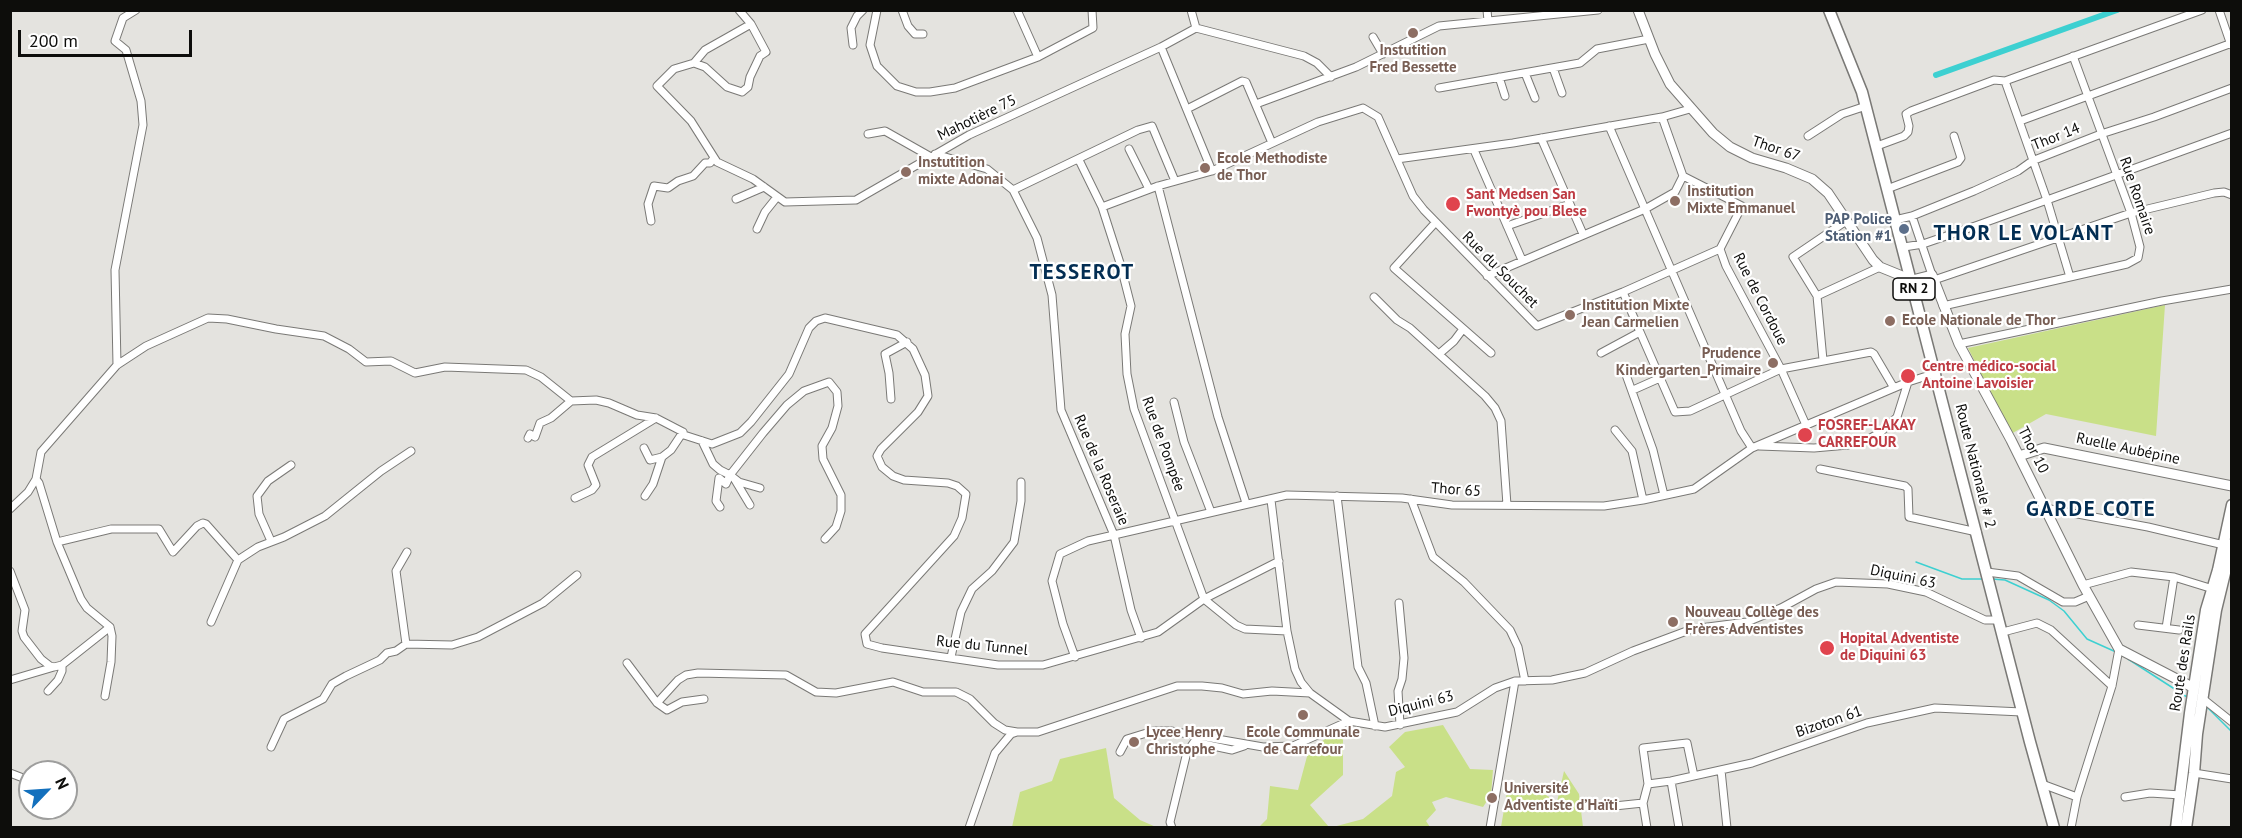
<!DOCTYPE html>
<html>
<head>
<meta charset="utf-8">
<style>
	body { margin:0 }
	#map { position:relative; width:2242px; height:838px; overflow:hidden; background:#e4e3df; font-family:"PT Sans",sans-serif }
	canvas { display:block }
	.frame { position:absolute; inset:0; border:12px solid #0d0d0b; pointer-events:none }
	.north { position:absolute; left:18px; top:760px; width:60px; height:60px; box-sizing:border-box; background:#fff; border:2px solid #9e9e9d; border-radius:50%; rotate:65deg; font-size:16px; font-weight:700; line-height:24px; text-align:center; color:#0d0d0b }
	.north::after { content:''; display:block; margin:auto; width:21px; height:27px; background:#1370bd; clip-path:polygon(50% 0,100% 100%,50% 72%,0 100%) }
	.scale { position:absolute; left:18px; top:30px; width:174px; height:27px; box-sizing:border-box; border:3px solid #0d0d0b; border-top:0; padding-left:8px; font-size:18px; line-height:21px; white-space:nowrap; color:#0d0d0b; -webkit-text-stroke:4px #fff; paint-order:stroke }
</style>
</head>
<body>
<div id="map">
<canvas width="2242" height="838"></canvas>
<div class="frame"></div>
<div class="north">N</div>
<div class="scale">200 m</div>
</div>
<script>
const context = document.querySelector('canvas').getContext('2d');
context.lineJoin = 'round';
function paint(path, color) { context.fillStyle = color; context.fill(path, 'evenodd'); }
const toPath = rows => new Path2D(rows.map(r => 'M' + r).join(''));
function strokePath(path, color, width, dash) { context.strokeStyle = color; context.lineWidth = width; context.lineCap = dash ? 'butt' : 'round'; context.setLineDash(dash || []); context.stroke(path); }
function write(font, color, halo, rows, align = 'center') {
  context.font = font + ' "PT Sans",sans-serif'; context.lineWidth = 4.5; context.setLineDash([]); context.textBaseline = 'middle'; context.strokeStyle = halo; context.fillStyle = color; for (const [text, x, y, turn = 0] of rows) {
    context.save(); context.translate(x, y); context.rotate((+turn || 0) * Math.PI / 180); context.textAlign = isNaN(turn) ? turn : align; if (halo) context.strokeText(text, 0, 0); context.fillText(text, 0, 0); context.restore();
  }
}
const green = toPath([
	[2165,305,2156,436,2046,414,2011,434,1968,348],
	[1443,725,1470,769,1493,770,1491,795,1483,807,1446,797,1432,802,1436,810,1426,821,1430,827,1333,827,1363,819,1392,796,1396,772,1405,767,1389,747,1405,732],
	[1337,732,1343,732,1343,775,1310,805,1329,827,1259,827,1267,819,1270,786,1298,790,1309,749],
	[1106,748,1114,798,1140,820,1156,827,1064,828,1063,826,1012,827,1020,792,1052,781,1060,759],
	[1564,771,1579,794,1583,827,1501,827,1508,786,1535,788,1557,802]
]);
const stream = toPath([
	[1916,562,1962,579,1984,579],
	[1992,579,2005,580,2049,600,2064,611,2087,639,2116,652],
	[2128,659,2187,697],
	[2207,707,2232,732]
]);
const canal = toPath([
	[1936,75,2117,10]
]);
const street = toPath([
	[739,10,751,24,766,52,760,56,750,77,748,87,742,92,727,87,705,67,694,63,674,69,657,86,691,121,717,162,753,179,785,202,856,200,969,135,1161,47,1196,28,1191,10],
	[877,10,870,45,877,66,897,86,916,92,930,92,955,88,1038,57,1093,28,1092,10],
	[902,10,908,26,915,34,923,34],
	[1017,10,1038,57],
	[1487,10,1488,21],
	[2219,10,2231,45],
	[1196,28,1304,56,1317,63,1331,77],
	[1373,37,1383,54],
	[853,45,851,28,857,16,863,10],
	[1161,47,1212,171],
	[694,63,705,50,751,24],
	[1553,68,1562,93],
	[1525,73,1535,98],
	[1499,77,1505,96],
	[2005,81,2047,200,2070,277],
	[1439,88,1580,63,1597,49,1649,39],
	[1256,104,1356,67,1439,26,1598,10],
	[1187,109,1242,81,1246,82,1272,143],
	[1662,117,1683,176,1742,206,1720,249,1726,266,1781,369,1806,425],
	[2020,121,2232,43],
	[1609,126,1741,431,1752,448],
	[868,134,885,131,931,157],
	[1808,136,1842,114,1866,106],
	[1541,138,1583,234],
	[1877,146,1904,136,1908,132,1909,126,1906,114,1911,111,1994,80,2005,81,2202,10],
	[1129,149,1149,189],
	[1474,150,1522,260],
	[935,154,987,169,1013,190,1037,238,1052,295,1061,410,1114,535,1131,610,1141,638],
	[1397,159,1513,143,1662,117,1690,109],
	[1079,160,1102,207,1120,263,1131,306,1125,334,1127,374,1134,409,1204,599,1236,625,1245,629,1287,631],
	[1158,186,1218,417,1246,503],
	[1887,189,1958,162,1961,158,1954,136],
	[1013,190,1138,130,1152,126,1175,181],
	[736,199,764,187],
	[1102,207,1158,186,1212,171,1318,122,1363,108,1378,117,1413,196,1424,210,1537,326,1623,292,1720,249],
	[1912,216,1932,275],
	[1895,220,1912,216,1974,191,2018,171,2032,161,2101,134,2154,117,2232,88],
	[651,221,648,204,654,186,668,188,678,181,693,176,705,163,710,163,714,158],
	[1435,223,1394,268,1491,353],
	[1507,226,1570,204],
	[757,229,765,212,777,197],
	[1904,247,1923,244,1978,225,2232,133],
	[1487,276,1645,209,1675,192,1683,176],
	[1934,280,2131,213,2214,193,2224,192,2232,195],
	[1817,296,1880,267],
	[1374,297,1397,320,1410,328,1485,396,1495,408,1501,421,1507,505],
	[1943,306,2127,264,2138,258,2140,247,2131,213,2073,56],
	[1640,332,1675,412,1690,411,1781,369,1871,352,1874,354,1894,388],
	[1959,344,2162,301,2232,289],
	[1601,353,1640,332,1623,292],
	[1439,354,1454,341,1463,329],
	[1823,360,1817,296,1793,257,1846,221],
	[117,365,115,270,143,125,141,101,126,50,115,41,123,18,136,10],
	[1625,372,1653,450,1664,495],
	[1633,390,1660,378],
	[891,399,889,373,885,354,907,342],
	[1174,402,1184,442,1211,512],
	[1615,430,1632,451,1643,500],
	[528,438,530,434,535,437,540,423,551,418,571,401],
	[702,441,713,464,720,470,730,475,763,433,787,405,804,391,829,382,837,392,838,406,832,428,822,446,823,459,841,495,841,511,836,527,825,539],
	[1759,446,1814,448,1848,445,1867,440,1881,432,1897,417,1908,382],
	[644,448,650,460,662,457],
	[1820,469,1905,486,1908,489,1909,517,1977,532],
	[36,479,39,483,57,542,81,599,87,608,110,627,112,636,111,662,105,696],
	[735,480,750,505],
	[645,496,653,484,662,457,671,450,683,432],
	[1337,496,1358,667,1366,683,1375,726],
	[575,498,592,490,596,485,588,465,592,457,656,418],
	[1411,499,1433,557,1464,582,1510,630,1518,647,1525,681],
	[1271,500,1287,631,1295,669,1301,682,1310,693],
	[720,507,716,501,719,478,726,484,730,475,739,482,760,488],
	[2045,508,2148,527,2224,545],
	[10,509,28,492,36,479,41,452,117,365,146,346,208,318,227,319,276,329,324,336,349,349,366,362,391,361,415,373,445,367,526,370,541,377,571,401,596,400,609,403,637,415,656,418,683,432,684,435,712,444,740,433,751,422,789,374,809,328,816,321,825,318,897,335,913,349,925,375,928,396,918,412,881,449,877,456,882,467,893,476,904,480,948,483,957,486,966,494,962,518,954,536,865,634,867,644,882,648,998,665,1043,665,1158,632,1204,599,1279,561],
	[271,541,259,514,257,496,268,481,291,465],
	[57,542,111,529,159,529,173,552,197,526,203,523,206,524,238,560,258,547,284,537,325,516,381,471,411,451],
	[10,571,25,610,22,631,24,637,41,659,50,666,54,667,62,665,110,627],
	[1987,572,2018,576,2063,602,2075,602,2089,596],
	[2083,585,2131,572,2174,577,2213,589],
	[1399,603,1404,658,1402,679,1398,691,1400,725],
	[211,622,238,560],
	[2138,625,2179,630],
	[2166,628,2174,577],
	[2003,632,2037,623,2051,630,2112,686],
	[406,644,396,571,407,552],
	[951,657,961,612,972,589,992,571,1014,542,1021,501,1021,482],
	[1075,657,1063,624,1052,581,1060,554,1088,541,1287,495,1402,498,1452,505,1604,506,1643,500,1694,489,1752,448,1908,382,1936,373],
	[627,663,657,703,667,710,682,702,704,699],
	[10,680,54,667],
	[48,691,58,680,62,671,62,665],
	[2202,698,2232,722],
	[657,703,678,680,686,675,698,673,786,675,816,692,836,693,893,682,923,692,956,692,970,699,994,723,1005,730,1017,732,1038,732,1177,686,1202,686,1222,688,1243,694,1272,691,1310,693,1349,721,1385,727,1457,712,1495,688,1515,681,1552,680,1585,673,1633,651,1692,629,1747,622,1781,608,1816,589,1836,582,1888,584,1926,592,1985,620,1999,620],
	[271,747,284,719,323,699,332,684,346,676,380,660,387,653,396,651,406,644,452,645,478,637,543,603,577,575],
	[1120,752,1127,739,1153,731,1171,731,1263,747,1293,746,1349,721],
	[1721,770,1727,828],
	[10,773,23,778],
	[2194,773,2232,779],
	[1671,781,1679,828],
	[1648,784,1671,781,1752,763,1867,723,1935,708,2022,712],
	[2042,784,2077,797],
	[2125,797,2150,793,2181,795],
	[1605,807,1643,803],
	[969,828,995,753,1011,734,1017,732],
	[1172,828,1170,822,1187,752,1194,742,1232,750,1244,746],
	[1490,828,1515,681],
	[1647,828,1643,803,1648,784,1643,748,1687,743,1694,776],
	[2071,828,2077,797,2112,686,2119,649]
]);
const secondary = toPath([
	[1638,10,1655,54,1670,84,1713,133,1730,147,1752,158,1786,168,1812,179,1828,193,1873,260,1880,267,1912,280,1932,275,1959,344,2011,440,2083,585,2119,649,2194,688],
	[2019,456,2044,448,2232,486]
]);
const primary = toPath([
	[1829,10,1862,92,2030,742,2054,828],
	[2176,828,2190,713,2206,610,2218,570,2232,505],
	[2186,828,2194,773,2197,734,2216,610,2232,544]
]);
const markers = [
	[1413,33,6,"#8d6e63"],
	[1205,168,6,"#8d6e63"],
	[906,172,6,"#8d6e63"],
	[1675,201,6,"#8d6e63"],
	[1453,204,8,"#e0444e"],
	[1904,229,6,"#5c6f8a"],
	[1570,315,6,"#8d6e63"],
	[1890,321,6,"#8d6e63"],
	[1773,363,6,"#8d6e63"],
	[1908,376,8,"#e0444e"],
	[1805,435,8,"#e0444e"],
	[1673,622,6,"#8d6e63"],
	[1827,648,8,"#e0444e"],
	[1303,715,6,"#8d6e63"],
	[1134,742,6,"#8d6e63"],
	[1492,798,6,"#8d6e63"]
];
const shields = [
	[1914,289,42]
];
const shieldNames = [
	["RN 2",1914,289]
];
const educationNames = [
	["Instutition",1413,51,"center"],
	["Fred Bessette",1413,68,"center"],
	["Ecole Methodiste",1217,159],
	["de Thor",1217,176],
	["Instutition",918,163],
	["mixte Adonai",918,180],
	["Institution",1687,192],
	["Mixte Emmanuel",1687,209],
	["Institution Mixte",1582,306],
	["Jean Carmelien",1582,323],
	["Ecole Nationale de Thor",1902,321],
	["Prudence",1761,354,"right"],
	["Kindergarten_Primaire",1761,371,"right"],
	["Nouveau Collège des",1685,613],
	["Frères Adventistes",1685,630],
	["Lycee Henry",1146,733],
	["Christophe",1146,750],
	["Ecole Communale",1303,733,"center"],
	["de Carrefour",1303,750,"center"],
	["Université",1504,789],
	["Adventiste d’Haïti",1504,806]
];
const streetNames = [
	["Mahotière 75",977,118,-26],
	["Thor 14",2056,137,-22],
	["Thor 67",1776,149,19],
	["Rue Romaire",2137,196,71],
	["Rue du Souchet",1500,270,45],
	["Rue de Cordoue",1760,299,63],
	["Rue de Pompée",1163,444,70],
	["Ruelle Aubépine",2128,449,12],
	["Thor 10",2033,450,63],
	["Route Nationale # 2",1975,466,76],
	["Rue de la Roseraie",1101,470,67],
	["Thor 65",1456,490,4],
	["Diquini 63",1903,577,12],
	["Rue du Tunnel",982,646,6],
	["Route des Rails",2183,663,-81],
	["Diquini 63",1421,704,-14],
	["Bizoton 61",1829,722,-19]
];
const healthNames = [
	["Sant Medsen San",1466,195],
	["Fwontyè pou Blese",1466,212],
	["Centre médico-social",1922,367],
	["Antoine Lavoisier",1922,384],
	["FOSREF-LAKAY",1818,426],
	["CARREFOUR",1818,443],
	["Hopital Adventiste",1840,639],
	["de Diquini 63",1840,656]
];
const serviceNames = [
	["PAP Police",1892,220],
	["Station #1",1892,237]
];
const districtNames = [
	["THOR LE VOLANT",2024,234],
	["TESSEROT",1082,273],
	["GARDE COTE",2091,510]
];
paint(green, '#c9e088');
strokePath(stream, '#3dd0d1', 1.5);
strokePath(canal, '#3dd0d1', 6);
strokePath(street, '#7a7976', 9);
strokePath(secondary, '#7a7976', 11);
strokePath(primary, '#7a7976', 13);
strokePath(street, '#fff', 7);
strokePath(secondary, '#fff', 9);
strokePath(primary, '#fff', 10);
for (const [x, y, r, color] of markers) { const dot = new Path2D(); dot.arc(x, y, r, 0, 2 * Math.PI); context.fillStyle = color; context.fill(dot); strokePath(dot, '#fff', 2); }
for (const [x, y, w] of shields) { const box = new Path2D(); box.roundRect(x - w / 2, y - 11, w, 22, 4.5); context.fillStyle = '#fff'; context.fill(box); strokePath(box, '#0d0d0b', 1.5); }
write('bold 14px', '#0d0d0b', null, shieldNames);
write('bold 15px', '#785e54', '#fff', educationNames, 'left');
write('15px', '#0d0d0b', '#fff', streetNames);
write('bold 15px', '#be3a42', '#fff', healthNames, 'left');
write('bold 15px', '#4e5e75', '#fff', serviceNames, 'right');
context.letterSpacing = '1.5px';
write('bold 21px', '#032e53', '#fff', districtNames);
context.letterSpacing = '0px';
</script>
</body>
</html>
